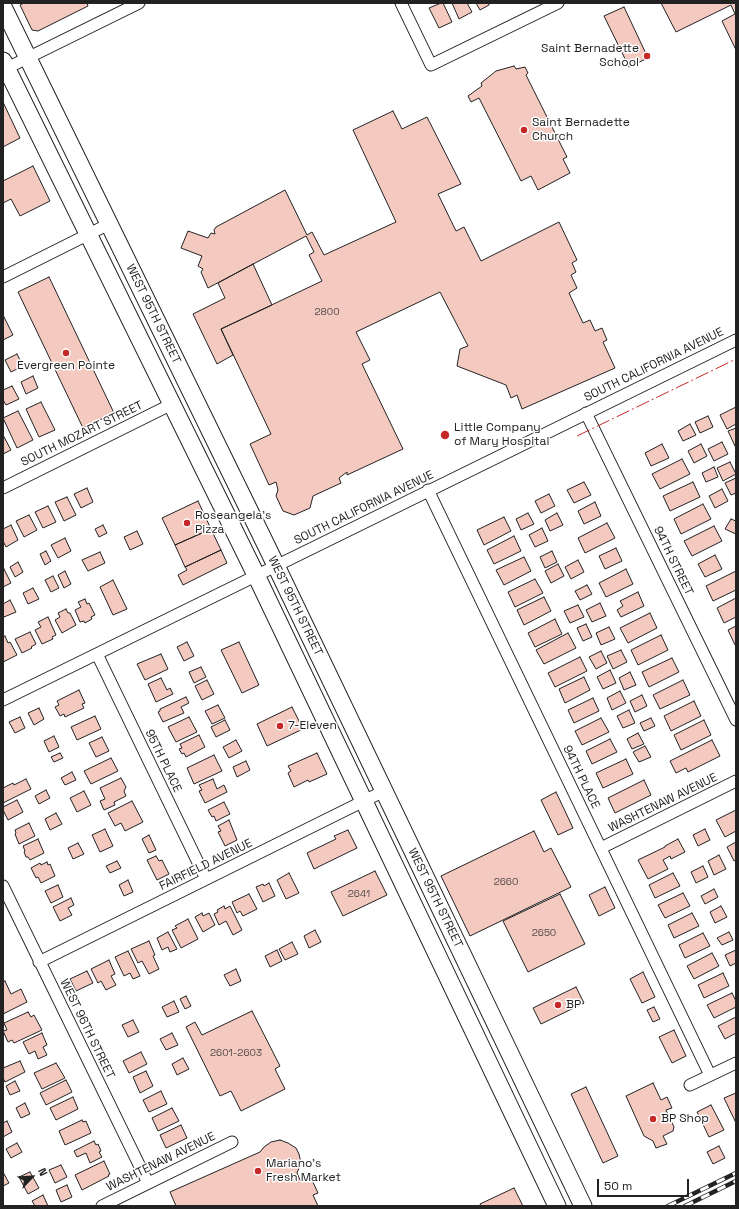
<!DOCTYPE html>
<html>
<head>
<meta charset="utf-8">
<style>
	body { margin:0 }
	#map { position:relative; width:739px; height:1209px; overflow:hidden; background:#fff; font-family:"Space Grotesk",sans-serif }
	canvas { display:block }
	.frame { position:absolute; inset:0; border:4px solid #222; pointer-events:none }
	.north { position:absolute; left:12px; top:1157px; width:40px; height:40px; -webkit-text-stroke:3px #fff; paint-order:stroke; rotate:65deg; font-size:11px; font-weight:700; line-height:16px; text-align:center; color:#222 }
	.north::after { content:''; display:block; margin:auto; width:14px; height:18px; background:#222; clip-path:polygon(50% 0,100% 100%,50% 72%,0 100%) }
	.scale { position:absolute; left:597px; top:1179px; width:92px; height:18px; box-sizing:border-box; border:2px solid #222; border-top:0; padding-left:5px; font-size:12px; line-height:14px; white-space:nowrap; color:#222; -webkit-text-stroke:3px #fff; paint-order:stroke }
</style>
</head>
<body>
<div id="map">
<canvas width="739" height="1209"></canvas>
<div class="frame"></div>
<div class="north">N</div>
<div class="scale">50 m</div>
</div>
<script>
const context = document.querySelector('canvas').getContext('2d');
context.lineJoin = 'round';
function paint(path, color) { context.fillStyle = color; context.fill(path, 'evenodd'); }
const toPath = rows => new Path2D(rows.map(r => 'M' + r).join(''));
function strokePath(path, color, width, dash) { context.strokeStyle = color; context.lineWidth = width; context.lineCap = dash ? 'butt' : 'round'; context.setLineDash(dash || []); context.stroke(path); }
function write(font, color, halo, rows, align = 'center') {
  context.font = font + ' "Space Grotesk",sans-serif'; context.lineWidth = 3; context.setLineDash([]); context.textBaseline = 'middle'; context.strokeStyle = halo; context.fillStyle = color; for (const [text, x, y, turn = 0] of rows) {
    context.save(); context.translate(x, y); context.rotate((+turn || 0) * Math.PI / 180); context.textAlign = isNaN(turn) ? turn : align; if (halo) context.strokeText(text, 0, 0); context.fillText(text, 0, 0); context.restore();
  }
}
const building = toPath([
	[24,3,87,3,88,6,38,31,32,30,20,5,24,3],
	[441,3,443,3,452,22,439,28,429,8,441,3],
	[452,3,467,3,472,12,459,19,452,3],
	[476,3,490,3,489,4,489,5,480,10,476,3],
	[661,3,736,3,736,50,722,21,735,14,731,5,676,32,661,3],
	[624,7,648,58,629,67,604,16,624,7],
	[514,66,516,69,525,67,528,73,526,75,567,157,563,159,570,173,538,190,531,176,521,181,479,98,471,102,468,96,482,86,481,83,496,71,514,66],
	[3,102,20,138,3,147,3,102],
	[393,111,402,129,427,117,461,184,438,194,456,231,464,227,481,261,559,222,577,260,572,263,576,272,571,275,577,288,569,293,583,323,590,320,595,331,602,328,607,340,603,342,615,368,522,409,517,395,511,398,506,385,457,366,460,349,468,346,440,292,356,332,370,360,362,364,403,449,347,475,347,472,339,478,341,483,313,496,310,508,294,515,283,511,276,496,278,490,276,482,269,485,250,444,271,434,221,329,322,281,309,255,314,252,306,236,208,288,201,272,203,269,198,266,202,256,181,248,188,231,208,238,211,233,215,234,214,230,216,227,285,190,307,235,312,232,324,255,396,222,353,130,393,111],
	[33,166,50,201,20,216,11,199,3,203,3,181,33,166],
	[253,264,272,305,221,329,233,355,217,364,193,314,225,298,218,283,253,264],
	[49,277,114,413,83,428,18,292,49,277],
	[3,315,13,335,3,340,3,315],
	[17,354,23,366,11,372,5,360,17,354],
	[33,376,38,388,26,394,21,382,33,376],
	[12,386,19,399,6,405,3,400,3,390,12,386],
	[41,402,55,430,39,437,26,409,41,402],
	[736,407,736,424,727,429,720,415,736,407],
	[18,411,33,440,17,448,3,418,18,411],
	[708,416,713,427,700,433,695,422,708,416],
	[690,424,696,435,683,441,678,431,690,424],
	[736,428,736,446,735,446,728,431,736,428],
	[3,435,11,450,3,454,3,435],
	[722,442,728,454,714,461,708,449,722,442],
	[662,444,669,458,651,466,645,453,662,444],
	[701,444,707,456,694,463,688,451,701,444],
	[682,459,690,474,660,489,652,474,682,459],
	[730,462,736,474,723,481,717,468,730,462],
	[714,467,718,477,706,482,702,473,714,467],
	[736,478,736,493,731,495,725,483,736,478],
	[584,482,591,495,574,503,567,490,584,482],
	[693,482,700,497,670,511,663,496,693,482],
	[87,488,93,502,81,508,74,494,87,488],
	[722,489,728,501,715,508,709,496,722,489],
	[549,494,555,506,541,513,535,501,549,494],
	[67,497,76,515,64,521,55,502,67,497],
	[198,501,211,529,175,545,162,518,198,501],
	[595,502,601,516,584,524,578,511,595,502],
	[703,504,711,519,681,534,674,519,703,504],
	[48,506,56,522,43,528,35,512,48,506],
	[528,513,534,524,521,530,516,519,528,513],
	[557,513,563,525,550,531,545,520,557,513],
	[29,515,37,530,24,537,16,521,29,515],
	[504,517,511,531,484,545,477,530,504,517],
	[731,519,736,521,736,534,725,529,731,519],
	[607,523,615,538,585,553,578,538,607,523],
	[11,525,18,540,6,547,3,541,3,529,11,525],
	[103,525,107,533,99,537,95,529,103,525],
	[714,526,722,541,692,556,684,541,714,526],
	[542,528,548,541,535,547,529,535,542,528],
	[211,529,221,550,185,567,175,545,211,529],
	[137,531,143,544,130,550,124,537,137,531],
	[514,536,521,551,494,564,487,550,514,536],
	[65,538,71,551,58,558,51,545,65,538],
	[616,548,622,561,605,569,599,556,616,548],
	[221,550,227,563,183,585,178,575,187,570,185,567,221,550],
	[46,551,51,561,45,565,40,554,46,551],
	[552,551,557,562,545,568,540,557,552,551],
	[100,552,105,563,88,571,82,560,100,552],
	[715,555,722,569,705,577,698,564,715,555],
	[524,557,531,571,504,585,496,570,524,557],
	[578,560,584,572,571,579,565,567,578,560],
	[18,562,23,572,15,577,10,567,18,562],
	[558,564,564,576,551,583,545,571,558,564],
	[4,569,11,583,3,587,3,570,4,569],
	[626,569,633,584,606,597,599,583,626,569],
	[65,571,71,584,64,588,58,575,65,571],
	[736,571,736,590,713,601,706,586,736,571],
	[53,576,59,588,51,592,45,580,53,576],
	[535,579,543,593,515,607,508,592,535,579],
	[113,580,127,609,113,615,100,587,113,580],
	[587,585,592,594,580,600,575,591,587,585],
	[33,588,39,599,28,604,23,593,33,588],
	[638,592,644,606,621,617,617,610,623,606,620,601,638,592],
	[544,597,551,611,524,625,517,610,544,597],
	[736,598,736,617,724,623,717,608,736,598],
	[85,599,87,604,89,603,95,615,91,617,92,619,85,623,84,621,80,622,75,610,81,607,78,602,85,599],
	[10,600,16,612,4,617,3,614,3,604,10,600],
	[600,603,606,616,592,622,586,610,600,603],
	[578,605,584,617,570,623,564,611,578,605],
	[66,609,68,613,70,613,76,625,62,633,55,620,60,617,58,613,66,609],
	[650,613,657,628,628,643,620,628,650,613],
	[48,617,56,635,52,637,53,639,42,644,35,630,41,627,38,622,48,617],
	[555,619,562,634,535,647,528,633,555,619],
	[586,624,592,637,583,641,577,628,586,624],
	[736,626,736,644,735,645,728,630,736,626],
	[609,627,615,639,601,645,596,633,609,627],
	[30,632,36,644,31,647,32,648,22,653,15,639,30,632],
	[568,633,576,648,544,664,536,650,568,633],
	[661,635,668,650,638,665,631,650,661,635],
	[5,636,8,643,10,642,17,655,3,662,3,637,5,636],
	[187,642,194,656,184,661,177,647,187,642],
	[239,642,259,685,242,693,221,650,239,642],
	[621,650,627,662,613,669,607,656,621,650],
	[601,651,607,663,596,669,589,657,601,651],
	[161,654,168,669,145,680,137,664,161,654],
	[580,657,587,671,555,687,548,673,580,657],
	[672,658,679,672,649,687,642,672,672,658],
	[201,667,206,677,194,683,189,672,201,667],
	[610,670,616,683,603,689,597,677,610,670],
	[630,672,636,685,624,690,619,678,630,672],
	[584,677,590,690,565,703,559,689,584,677],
	[161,678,167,690,170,688,173,694,156,702,148,684,161,678],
	[207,680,214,694,202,700,195,686,207,680],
	[683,680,690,695,660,709,653,695,683,680],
	[79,690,85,703,82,704,84,708,65,717,64,714,60,716,55,707,59,705,57,701,79,690],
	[620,691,626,703,612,710,607,698,620,691],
	[642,695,647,706,635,712,630,701,642,695],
	[186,697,189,703,181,707,184,713,163,722,158,712,160,711,160,709,186,697],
	[593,698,599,711,574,723,568,710,593,698],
	[694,701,701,716,671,731,664,716,694,701],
	[218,705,225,718,212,724,205,711,218,705],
	[292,707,303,729,267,746,257,724,292,707],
	[39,708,44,719,34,725,28,713,39,708],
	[629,710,635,723,623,728,617,716,629,710],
	[95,716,101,729,77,740,71,727,95,716],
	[20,717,25,728,15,733,9,722,20,717],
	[189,717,197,732,176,742,168,727,189,717],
	[601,718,609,732,582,745,575,731,601,718],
	[651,718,655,726,644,731,640,723,651,718],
	[225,720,230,730,216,737,211,727,225,720],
	[704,720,711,735,681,750,674,735,704,720],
	[638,733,644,744,632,749,627,739,638,733],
	[199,735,205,747,186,757,184,753,182,754,179,749,182,748,180,744,199,735],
	[54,736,59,747,49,752,44,741,54,736],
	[102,737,109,751,96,757,89,743,102,737],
	[610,739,617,752,592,764,586,751,610,739],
	[236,740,242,751,229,758,223,747,236,740],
	[712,740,720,756,688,772,686,768,676,773,670,761,712,740],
	[645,746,651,757,639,762,633,752,645,746],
	[60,753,63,758,54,762,51,757,60,753],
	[317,753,327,774,309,782,308,780,294,787,288,773,291,771,288,766,317,753],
	[214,755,222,771,194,784,187,768,214,755],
	[111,758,118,771,91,784,84,771,111,758],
	[626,759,633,774,603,788,596,773,626,759],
	[246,761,250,770,237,777,233,767,246,761],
	[72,772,76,780,65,785,61,778,72,772],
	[121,778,126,787,124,791,126,796,114,802,115,805,104,810,100,801,105,799,100,788,121,778],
	[26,779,31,789,3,803,3,788,13,783,14,785,26,779],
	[213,779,217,789,224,785,227,792,205,803,199,791,202,790,199,785,213,779],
	[644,780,651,795,615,813,608,798,644,780],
	[46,790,50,798,39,804,35,796,46,790],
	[84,791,91,805,77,812,70,798,84,791],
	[556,792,573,828,558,835,541,800,556,792],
	[17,800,23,812,8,820,3,810,3,807,17,800],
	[132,801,143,822,125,831,121,823,115,826,108,813,132,801],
	[224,802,230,814,216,821,214,816,212,817,208,810,224,802],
	[736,810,736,831,725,837,716,820,736,810],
	[56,813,62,824,50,830,45,819,56,813],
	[229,820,237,840,225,846,218,832,221,831,218,826,229,820],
	[29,823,35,836,19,844,15,834,16,833,15,830,29,823],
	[105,829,113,846,100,852,92,835,105,829],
	[705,829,710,840,698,846,693,835,705,829],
	[348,830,357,848,314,869,307,853,336,839,334,836,348,830],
	[534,831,544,852,551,848,571,887,470,936,441,876,534,831],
	[149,835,156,850,149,853,142,839,149,835],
	[38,839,44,853,30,860,28,857,26,857,24,852,25,851,23,846,38,839],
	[678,839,685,852,671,859,670,856,663,860,668,869,648,879,638,860,665,847,665,846,678,839],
	[736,842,736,860,734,861,727,847,736,842],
	[78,843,84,854,73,859,68,848,78,843],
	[719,855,726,869,714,875,708,861,719,855],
	[156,856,159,861,162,860,169,874,157,880,147,860,156,856],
	[117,861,121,868,110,873,106,866,117,861],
	[47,862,48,865,50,864,55,876,41,883,38,877,36,878,31,868,40,863,41,865,47,862],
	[703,866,708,877,696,883,691,872,703,866],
	[375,871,387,895,343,916,331,892,375,871],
	[289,873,299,893,286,899,277,880,289,873],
	[673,873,680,886,655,898,649,885,673,873],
	[128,880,133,892,124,896,119,885,128,880],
	[269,883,275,896,263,902,256,887,263,884,264,886,269,883],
	[58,885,63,897,51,903,45,891,58,885],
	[605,887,615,908,599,916,589,895,605,887],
	[714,889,718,897,705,904,701,896,714,889],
	[683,893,690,906,665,918,658,905,683,893],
	[249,894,257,909,243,916,240,911,237,913,232,902,249,894],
	[560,894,585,944,528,972,503,921,560,894],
	[71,898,74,905,68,908,72,915,60,921,53,907,71,898],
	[224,906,225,909,230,906,242,930,233,935,226,921,219,925,214,914,218,912,217,910,224,906],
	[721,906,727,917,715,923,710,912,721,906],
	[202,913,203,916,209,913,215,925,203,932,195,917,202,913],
	[692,913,699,926,674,938,668,925,692,913],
	[188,919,198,939,181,948,172,930,177,928,175,926,188,919],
	[315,930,321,942,309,948,304,936,315,930],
	[168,932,177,949,170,952,168,947,162,950,157,938,168,932],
	[729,932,733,940,722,945,717,938,729,932],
	[703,933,710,946,685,958,679,945,703,933],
	[149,941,155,955,153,956,159,969,149,974,142,961,138,963,131,949,149,941],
	[292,942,298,954,285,960,279,949,292,942],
	[277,950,282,961,270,967,265,956,277,950],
	[736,950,736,963,730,966,725,955,736,950],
	[128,951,140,976,133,979,130,973,124,976,115,957,128,951],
	[712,953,719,966,694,979,687,966,712,953],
	[109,960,115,974,111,976,116,985,106,990,101,981,98,983,91,969,109,960],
	[236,969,241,981,230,986,224,975,236,969],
	[87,971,93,983,76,991,70,979,87,971],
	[643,972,655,997,642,1003,630,979,643,972],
	[723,973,729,986,704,998,698,985,723,973],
	[5,981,11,994,21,989,27,1002,3,1014,3,982,5,981],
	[576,987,584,1003,541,1024,533,1008,576,987],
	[732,993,736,1001,736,1007,714,1018,707,1005,732,993],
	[186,996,191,1006,185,1009,180,999,186,996],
	[174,1001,179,1012,167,1017,162,1007,174,1001],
	[654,1007,660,1019,653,1022,647,1010,654,1007],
	[252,1011,280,1066,275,1069,285,1089,241,1111,231,1091,220,1096,186,1027,195,1022,202,1035,252,1011],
	[28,1012,31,1017,34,1015,42,1030,14,1043,12,1040,8,1042,3,1031,7,1030,4,1023,28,1012],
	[736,1017,736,1033,725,1039,718,1026,736,1017],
	[133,1020,139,1032,128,1037,122,1025,133,1020],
	[674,1030,686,1056,672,1063,659,1037,674,1030],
	[42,1033,47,1045,43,1047,47,1055,38,1059,35,1051,29,1054,23,1042,42,1033],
	[172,1033,178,1045,166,1050,160,1039,172,1033],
	[141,1052,147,1064,129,1073,123,1061,141,1052],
	[183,1058,189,1069,177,1075,172,1064,183,1058],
	[20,1061,25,1072,5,1082,3,1078,3,1068,20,1061],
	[56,1063,65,1078,42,1089,34,1073,56,1063],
	[146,1071,153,1086,140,1093,133,1077,146,1071],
	[66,1080,72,1092,46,1105,40,1093,66,1080],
	[15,1081,20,1091,10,1095,6,1086,15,1081],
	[653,1083,661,1100,667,1097,672,1108,666,1110,674,1127,673,1131,663,1136,667,1144,656,1148,653,1141,644,1136,626,1096,653,1083],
	[586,1087,618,1156,603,1163,571,1094,586,1087],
	[161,1091,167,1104,149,1112,143,1100,161,1091],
	[736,1093,736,1123,724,1098,736,1093],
	[73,1097,78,1109,56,1120,50,1108,73,1097],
	[25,1103,30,1114,21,1118,16,1108,25,1103],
	[711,1105,724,1130,709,1137,697,1112,711,1105],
	[172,1108,179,1121,158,1131,152,1118,172,1108],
	[82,1120,83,1122,86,1121,91,1133,65,1145,59,1131,82,1120],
	[7,1121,12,1132,3,1137,3,1123,7,1121],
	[181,1125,187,1138,166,1148,160,1135,181,1125],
	[280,1140,288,1143,296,1148,299,1154,301,1163,297,1173,300,1180,306,1180,311,1178,318,1193,313,1195,318,1206,176,1206,170,1192,260,1152,264,1147,271,1142,280,1140],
	[94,1141,96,1145,98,1144,101,1151,99,1152,102,1157,90,1163,86,1153,77,1157,74,1151,94,1141],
	[17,1143,22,1152,11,1158,6,1149,17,1143],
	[719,1146,725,1158,713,1164,707,1152,719,1146],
	[104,1161,110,1174,108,1175,109,1176,82,1190,75,1175,104,1161],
	[61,1165,67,1177,55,1183,49,1170,61,1165],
	[3,1172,9,1183,3,1186,3,1172],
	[30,1172,39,1188,28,1194,19,1177,30,1172],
	[67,1185,72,1197,61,1202,56,1190,67,1185],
	[514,1188,523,1206,481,1206,480,1204,514,1188],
	[43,1195,48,1206,35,1206,32,1201,43,1195]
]);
const minor = toPath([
	[401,3,431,65,558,3],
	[3,70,139,3],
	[3,277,109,224],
	[586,413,736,720],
	[3,488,172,404],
	[428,490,710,1075],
	[97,654,206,879],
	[3,700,736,340],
	[601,848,736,781],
	[3,886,148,1183],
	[39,962,384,791],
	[690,1085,736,1063],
	[102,1206,232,1142]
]);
const primary = toPath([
	[3,7,268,549,583,1206],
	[3,61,256,575,557,1206]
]);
const rail = toPath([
	[668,1206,736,1173],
	[685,1206,736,1181]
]);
const power = toPath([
	[577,436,736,359]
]);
const markers = [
	[647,56,4,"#c62828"],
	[524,130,4,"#c62828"],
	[66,353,4,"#c62828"],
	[445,435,5,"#c62828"],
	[187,523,4,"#c62828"],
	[280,726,4,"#c62828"],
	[558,1005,4,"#c62828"],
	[653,1119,4,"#c62828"],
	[258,1171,4,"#c62828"]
];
const numberNames = [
	["2800",327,312],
	["2660",506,882],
	["2641",359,894],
	["2650",544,933],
	["2601-2603",236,1053]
];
const poiNames = [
	["Saint Bernadette",639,49,"right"],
	["School",639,63,"right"],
	["Saint Bernadette",532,123],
	["Church",532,137],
	["Evergreen Pointe",66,366,"center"],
	["Little Company",454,428],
	["of Mary Hospital",454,442],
	["Roseangela's",195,516],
	["Pizza",195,530],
	["7-Eleven",288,726],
	["BP",566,1005],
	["BP Shop",661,1119],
	["Mariano's",266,1164],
	["Fresh Market",266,1178]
];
const streetNames = [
	["WEST 95TH STREET",153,314,64],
	["SOUTH CALIFORNIA AVENUE",654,365,-26],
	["SOUTH MOZART STREET",82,434,-26],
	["SOUTH CALIFORNIA AVENUE",364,508,-26],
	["94TH STREET",673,561,64],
	["WEST 95TH STREET",295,606,64],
	["95TH PLACE",163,761,64],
	["94TH PLACE",581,777,64],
	["WASHTENAW AVENUE",663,803,-26],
	["FAIRFIELD AVENUE",206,865,-26],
	["WEST 95TH STREET",435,898,64],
	["WEST 96TH STREET",87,1029,64],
	["WASHTENAW AVENUE",161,1162,-26]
];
paint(building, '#f3c9c0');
strokePath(building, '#222', 1);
strokePath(minor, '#222', 13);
strokePath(primary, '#222', 19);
strokePath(minor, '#fff', 11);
strokePath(primary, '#fff', 17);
strokePath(rail, '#222', 4.5);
strokePath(rail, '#fff', 3, [9]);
strokePath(power, '#c62828', 1, [14, 3, 2, 3]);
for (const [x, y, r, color] of markers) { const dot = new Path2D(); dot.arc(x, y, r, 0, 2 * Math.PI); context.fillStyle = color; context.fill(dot); strokePath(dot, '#fff', 1.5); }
write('10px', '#564c4a', null, numberNames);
write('12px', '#222', '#fff', poiNames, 'left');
write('12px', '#222', '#fff', streetNames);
</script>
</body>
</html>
